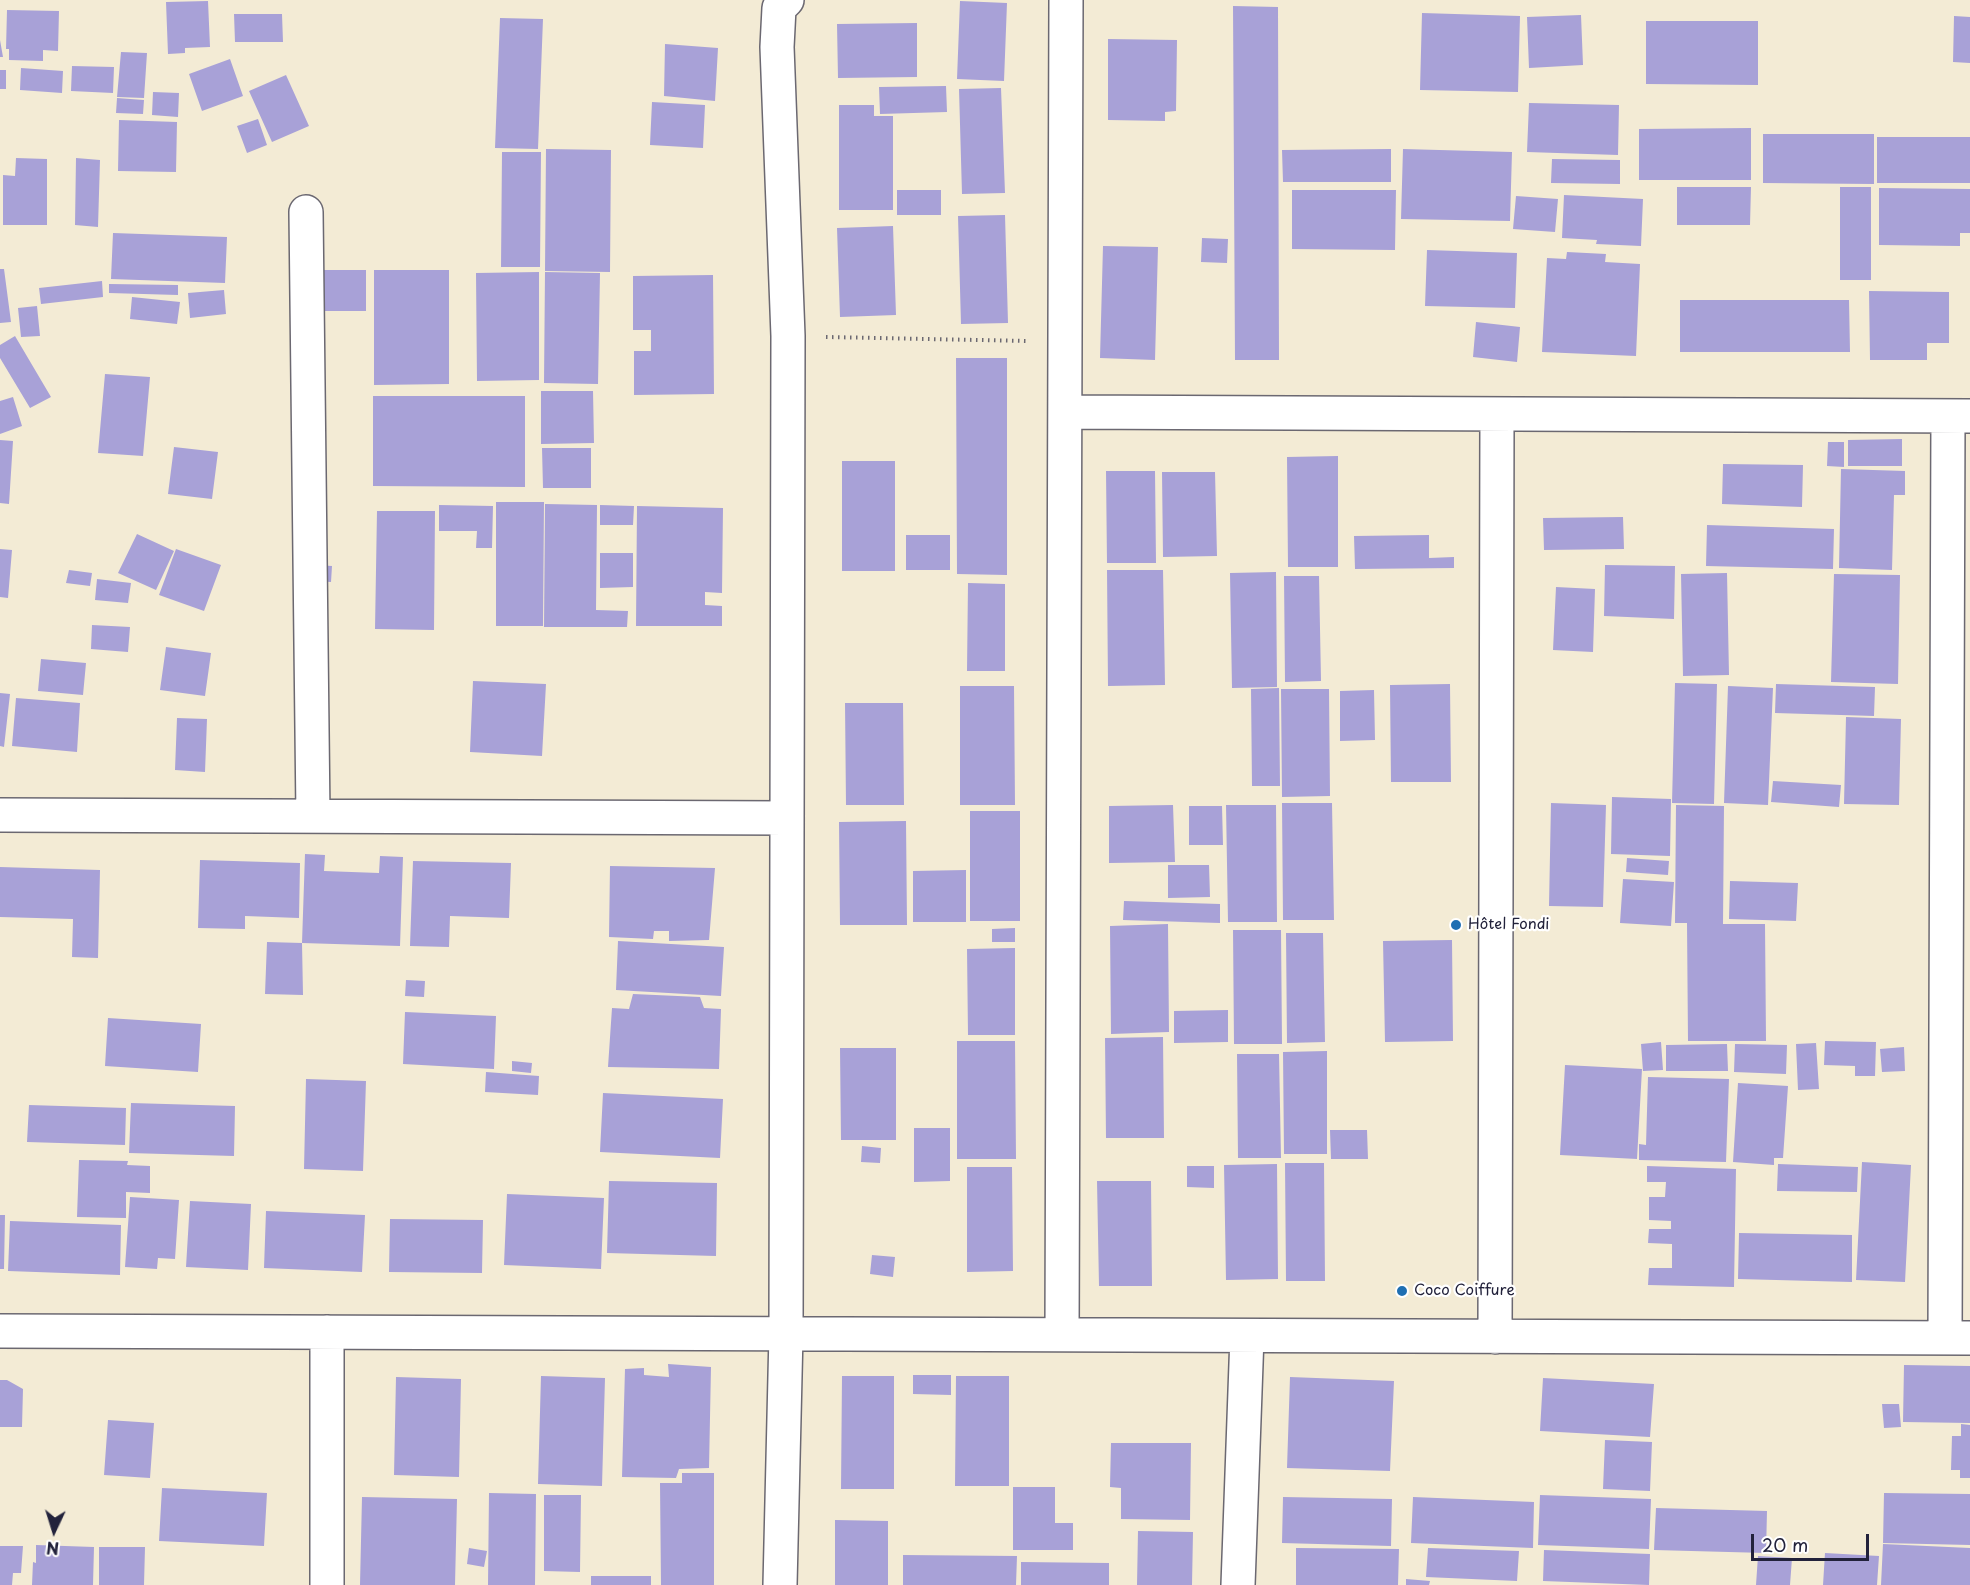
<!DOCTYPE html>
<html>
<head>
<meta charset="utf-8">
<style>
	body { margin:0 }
	#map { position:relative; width:1970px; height:1585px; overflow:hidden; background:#f3ebd5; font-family:"Playpen Sans",sans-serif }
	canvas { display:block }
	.north { position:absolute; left:24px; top:1501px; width:60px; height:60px; -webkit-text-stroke:4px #fff; paint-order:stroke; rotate:184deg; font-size:16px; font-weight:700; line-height:24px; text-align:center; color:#22223b }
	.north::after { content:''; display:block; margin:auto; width:21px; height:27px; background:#22223b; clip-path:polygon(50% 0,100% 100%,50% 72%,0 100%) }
	.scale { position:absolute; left:1751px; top:1534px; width:118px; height:27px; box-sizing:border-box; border:3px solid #22223b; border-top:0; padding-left:8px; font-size:18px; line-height:21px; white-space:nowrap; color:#22223b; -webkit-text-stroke:4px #fff; paint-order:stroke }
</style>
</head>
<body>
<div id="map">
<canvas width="1970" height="1585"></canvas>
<div class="north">N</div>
<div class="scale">20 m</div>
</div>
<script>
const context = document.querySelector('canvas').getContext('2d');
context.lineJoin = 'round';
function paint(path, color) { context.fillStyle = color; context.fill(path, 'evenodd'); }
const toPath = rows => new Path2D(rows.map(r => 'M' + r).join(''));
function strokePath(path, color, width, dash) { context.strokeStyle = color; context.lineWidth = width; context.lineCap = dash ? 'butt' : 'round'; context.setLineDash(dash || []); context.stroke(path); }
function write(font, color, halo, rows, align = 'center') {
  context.font = font + ' "Playpen Sans",sans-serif'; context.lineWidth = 4.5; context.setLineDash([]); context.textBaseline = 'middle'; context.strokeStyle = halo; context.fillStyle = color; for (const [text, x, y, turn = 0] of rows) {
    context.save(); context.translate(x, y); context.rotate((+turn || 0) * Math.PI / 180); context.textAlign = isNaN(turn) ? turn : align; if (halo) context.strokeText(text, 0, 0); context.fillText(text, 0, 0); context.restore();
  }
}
const building = toPath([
	[208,1,210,47,185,48,185,53,168,54,166,2],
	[960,1,1007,3,1004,81,957,79],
	[1233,6,1278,7,1279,360,1235,360],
	[7,10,59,11,58,51,43,50,43,61,9,60,9,49,6,49],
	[1422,13,1520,16,1518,92,1420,90],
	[234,14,282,14,283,42,235,42],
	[1581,15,1583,65,1529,68,1527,17],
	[1954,16,1970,17,1970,63,1953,62],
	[500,18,543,19,538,149,495,148],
	[1646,21,1758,21,1758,85,1646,84],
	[917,23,917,77,838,78,837,24],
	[1108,39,1177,40,1176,111,1165,112,1165,121,1108,120],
	[0,40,3,57,0,57],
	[665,44,718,48,715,101,664,96],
	[121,52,147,53,144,98,117,97],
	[230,59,243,96,202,111,189,74],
	[72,66,114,67,113,93,71,91],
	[21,68,63,71,62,93,20,90],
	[0,70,6,70,6,89,0,89],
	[286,75,309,126,272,142,249,91],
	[946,86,947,112,880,114,879,87],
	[1001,88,1005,193,962,194,959,89],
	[153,92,179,93,178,117,152,115],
	[117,98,144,100,143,114,116,113],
	[652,102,705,105,703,148,650,145],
	[1529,103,1619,105,1618,155,1527,152],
	[839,105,874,105,874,116,893,116,893,210,839,210],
	[258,119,267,145,247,153,237,126],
	[119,120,177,122,176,172,118,171],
	[1751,128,1751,180,1639,180,1639,129],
	[1763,134,1874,134,1874,184,1763,183],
	[1877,137,1970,137,1970,183,1877,183],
	[546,149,611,150,610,272,545,271],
	[1391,149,1391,182,1283,182,1282,150],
	[1403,149,1512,152,1510,221,1401,219],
	[502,152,541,152,540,267,501,267],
	[16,158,47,159,47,225,3,225,3,175,15,176],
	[76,158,100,160,98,227,75,225],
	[1552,159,1620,160,1620,184,1551,183],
	[1677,187,1751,187,1750,225,1677,225],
	[1840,187,1871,187,1871,280,1840,280],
	[1879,188,1970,189,1970,233,1960,233,1960,246,1879,245],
	[897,190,941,190,941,215,897,215],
	[1292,190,1396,190,1395,250,1292,249],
	[1564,195,1643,199,1641,246,1596,244,1597,240,1562,238],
	[1516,196,1558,199,1555,232,1513,229],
	[1005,215,1008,323,961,324,958,216],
	[893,226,896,315,840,317,837,228],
	[113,233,227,237,225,283,111,279],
	[1202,238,1228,239,1227,263,1201,262],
	[1103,246,1158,247,1155,360,1100,358],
	[1427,250,1517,253,1515,308,1425,306],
	[1567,252,1606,254,1605,262,1640,264,1636,356,1542,352,1547,258,1566,259],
	[0,269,4,269,11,322,0,323],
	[322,270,366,270,366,311,322,311],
	[374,270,449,270,449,384,374,385],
	[539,272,539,380,477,381,476,273],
	[545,272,600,273,598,384,544,383],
	[713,275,714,394,634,395,634,351,651,351,651,330,633,330,633,276],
	[102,281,103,297,41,304,39,288],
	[109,284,178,285,178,295,109,293],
	[224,290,226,314,190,318,188,293],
	[1869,291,1949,292,1949,343,1927,343,1927,360,1870,360],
	[132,297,180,302,177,324,130,319],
	[1680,300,1849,300,1850,352,1680,352],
	[37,306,40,336,21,337,18,308],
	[1476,322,1520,327,1517,362,1473,357],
	[15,336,51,397,30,408,0,358,0,345],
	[956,358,1007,358,1007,575,957,574],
	[105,374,150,377,143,456,98,453],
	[541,391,593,391,594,443,541,444],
	[373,396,525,396,525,487,373,486],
	[13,397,22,426,0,434,0,401],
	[1902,439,1902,466,1848,466,1848,440],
	[0,440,13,441,9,504,0,503],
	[1828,442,1844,442,1844,467,1827,466],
	[174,447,218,452,212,499,168,494],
	[542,448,591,448,591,488,543,488],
	[1338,456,1338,567,1288,567,1287,457],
	[842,461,895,461,895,571,842,571],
	[1723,464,1803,465,1802,507,1722,504],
	[1841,469,1905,471,1905,495,1894,495,1892,570,1839,568],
	[1106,471,1155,471,1156,563,1107,563],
	[1162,472,1215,472,1217,556,1163,557],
	[496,502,544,502,543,626,496,626],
	[545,504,597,505,596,610,628,611,627,627,544,627],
	[439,505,493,506,492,548,476,548,477,531,439,531],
	[600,505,634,506,633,525,600,525],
	[637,506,723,508,722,593,705,592,705,605,722,606,722,626,636,626],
	[377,511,435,511,434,630,375,629],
	[1623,517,1624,549,1544,550,1543,518],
	[1707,525,1834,529,1833,569,1706,566],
	[137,534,174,551,156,590,118,573],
	[906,535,950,535,950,570,906,570],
	[1429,535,1429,558,1454,557,1454,568,1355,569,1354,536],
	[0,549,12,550,8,598,0,597],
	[176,549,221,565,204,611,159,595],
	[600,553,633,553,633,587,600,588],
	[316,565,332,566,331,582,315,581],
	[1605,565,1675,566,1674,619,1604,616],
	[69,570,92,573,90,586,66,583],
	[1107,570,1163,570,1165,685,1108,686],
	[1276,572,1277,687,1232,688,1230,573],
	[1727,573,1729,675,1683,676,1681,574],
	[1834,574,1900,575,1898,684,1831,682],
	[1284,576,1319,576,1321,681,1285,682],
	[97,579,131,583,128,603,95,600],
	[968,583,1005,584,1005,671,967,671],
	[1556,587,1595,589,1593,652,1553,650],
	[92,625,130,627,128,652,91,649],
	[166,647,211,653,205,696,160,690],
	[41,659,86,663,83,695,38,691],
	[473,681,546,684,542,756,470,752],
	[1675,683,1717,684,1714,804,1672,803],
	[1450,684,1451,782,1391,782,1390,685],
	[1776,684,1875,687,1874,716,1775,713],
	[960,686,1014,686,1015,805,960,805],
	[1728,686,1773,688,1768,805,1724,803],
	[1279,688,1280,786,1252,786,1251,689],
	[1281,689,1329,689,1330,796,1282,797],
	[1374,690,1375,740,1340,741,1340,691],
	[0,693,10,694,4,747,0,746],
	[16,698,80,703,77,752,12,746],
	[845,703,903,703,904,805,846,805],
	[1846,717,1901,719,1899,805,1844,804],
	[177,718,207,719,205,772,175,770],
	[1773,781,1841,785,1839,807,1771,802],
	[1612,797,1671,799,1670,856,1611,854],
	[1282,803,1332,803,1334,920,1283,920],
	[1551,803,1606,805,1603,907,1549,906],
	[1173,805,1175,862,1109,863,1109,806],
	[1226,805,1276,805,1277,922,1228,922],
	[1676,805,1724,806,1723,924,1765,924,1766,1041,1688,1041,1687,923,1675,923],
	[1189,806,1222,806,1223,845,1189,845],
	[970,811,1020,811,1020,921,970,921],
	[906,821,907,925,840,925,839,822],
	[305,854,325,855,324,871,379,873,380,856,403,857,400,946,302,943,303,995,265,994,267,942,302,943],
	[1627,858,1669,861,1668,875,1626,872],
	[200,860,300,863,299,918,245,916,245,929,198,928],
	[413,861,511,863,509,918,450,916,449,947,410,946],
	[1168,865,1209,865,1210,897,1168,898],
	[610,866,715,868,709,940,669,941,669,931,654,931,653,939,609,937],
	[0,867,100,870,98,958,72,957,73,919,0,917],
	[966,870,966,922,913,922,913,871],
	[1623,879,1674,882,1671,926,1620,923],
	[1730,881,1798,883,1796,921,1729,919],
	[1124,901,1220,904,1220,923,1123,920],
	[1168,924,1169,1032,1111,1034,1110,926],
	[1015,928,1015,942,992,942,992,929],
	[1233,930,1281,930,1282,1044,1234,1044],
	[1286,933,1323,933,1325,1042,1287,1043],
	[1452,940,1453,1041,1385,1042,1383,941],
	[618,941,724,947,721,996,616,990],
	[1015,948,1015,1035,968,1035,967,949],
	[406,980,425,981,424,997,405,996],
	[633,994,700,997,704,1008,721,1009,719,1069,608,1067,612,1008,629,1009],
	[1228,1010,1228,1042,1174,1043,1174,1011],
	[405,1012,496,1016,494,1069,403,1064],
	[108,1018,201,1024,198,1072,105,1066],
	[1163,1037,1164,1138,1106,1138,1105,1038],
	[957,1041,1015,1041,1016,1159,957,1159],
	[1825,1041,1876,1042,1875,1076,1855,1076,1855,1066,1824,1065],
	[1661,1042,1663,1070,1643,1071,1641,1044],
	[1816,1043,1819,1089,1798,1090,1796,1044],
	[1727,1044,1728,1071,1666,1071,1666,1045],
	[1735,1044,1787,1045,1786,1074,1734,1072],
	[1904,1047,1905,1071,1882,1072,1880,1049],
	[840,1048,896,1048,896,1140,841,1140],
	[1327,1051,1327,1154,1284,1154,1283,1052],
	[1237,1054,1279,1054,1281,1158,1238,1158],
	[512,1061,532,1063,531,1073,512,1071],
	[1565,1065,1642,1069,1637,1159,1560,1155],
	[486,1072,539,1076,538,1095,485,1092],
	[1648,1077,1729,1079,1726,1162,1639,1160,1639,1144,1646,1145],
	[306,1079,366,1081,363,1171,304,1169],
	[1738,1083,1788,1086,1783,1158,1774,1158,1774,1165,1733,1162],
	[603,1093,723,1099,720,1158,600,1152],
	[131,1103,235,1106,234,1156,129,1153],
	[29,1105,126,1108,125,1145,27,1142],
	[914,1128,950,1128,950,1181,914,1182],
	[1330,1130,1367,1130,1368,1159,1331,1159],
	[862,1146,881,1148,880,1163,861,1162],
	[79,1160,128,1161,127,1165,150,1166,150,1193,126,1192,126,1218,77,1217],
	[1862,1162,1911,1165,1905,1282,1856,1280],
	[1285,1163,1324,1163,1325,1281,1286,1281],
	[1277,1164,1278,1279,1226,1280,1224,1165],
	[1778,1164,1858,1167,1857,1192,1777,1191],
	[1187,1166,1214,1166,1214,1188,1187,1187],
	[1647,1166,1736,1169,1734,1287,1648,1285,1649,1268,1672,1268,1672,1244,1648,1243,1649,1229,1671,1229,1671,1221,1649,1220,1649,1197,1665,1197,1666,1182,1647,1182],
	[967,1167,1012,1167,1013,1271,967,1272],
	[609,1181,717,1183,716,1256,607,1253],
	[1097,1181,1151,1181,1152,1286,1099,1286],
	[507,1194,604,1198,601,1269,504,1265],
	[130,1197,179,1200,175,1259,158,1258,157,1269,125,1267],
	[190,1201,251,1204,248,1270,186,1267],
	[266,1211,365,1215,362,1272,264,1268],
	[0,1215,5,1215,4,1269,0,1269],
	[390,1219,483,1220,482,1273,389,1272],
	[10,1221,121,1225,120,1275,8,1271],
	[1739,1233,1852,1235,1852,1282,1738,1279],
	[872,1255,895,1257,893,1277,870,1274],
	[668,1364,711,1367,709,1468,679,1469,676,1478,622,1477,625,1369,644,1368,644,1375,669,1377],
	[1904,1365,1970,1366,1970,1423,1903,1422],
	[913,1375,951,1375,951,1395,913,1394],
	[541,1376,605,1378,602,1486,538,1484],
	[842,1376,894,1376,894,1489,841,1489],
	[956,1376,1009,1376,1009,1486,955,1486],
	[396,1377,461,1379,459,1477,394,1475],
	[1290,1377,1394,1381,1390,1471,1287,1468],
	[1543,1378,1654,1384,1650,1437,1540,1431],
	[0,1380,7,1380,23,1389,22,1427,0,1427],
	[1882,1404,1899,1404,1901,1427,1884,1428],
	[108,1420,154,1423,150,1478,104,1475],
	[1961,1424,1970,1425,1970,1478,1960,1478,1960,1470,1951,1470,1952,1436,1961,1436],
	[1605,1440,1652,1442,1650,1491,1603,1489],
	[1111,1443,1191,1443,1190,1520,1121,1519,1121,1488,1110,1487],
	[682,1473,714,1473,714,1585,661,1585,660,1483,682,1483],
	[1013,1487,1055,1487,1055,1523,1073,1523,1073,1550,1013,1550],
	[162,1488,267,1493,264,1546,159,1541],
	[489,1493,536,1494,535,1585,488,1585],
	[1884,1493,1970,1494,1970,1545,1883,1543],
	[544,1495,581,1495,580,1572,544,1571],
	[1540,1495,1651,1499,1649,1549,1538,1545],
	[362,1497,457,1499,455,1585,360,1585],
	[1283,1497,1392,1499,1391,1546,1282,1543],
	[1413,1497,1534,1502,1533,1548,1411,1543],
	[1656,1508,1767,1511,1766,1553,1654,1550],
	[835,1520,888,1521,888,1585,835,1585],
	[1138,1531,1193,1532,1192,1585,1137,1585],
	[1883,1544,1970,1548,1970,1585,1881,1585],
	[36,1545,94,1547,93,1585,32,1585,33,1562,36,1563],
	[0,1546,23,1546,21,1573,13,1573,12,1585,0,1585],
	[99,1547,145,1547,144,1585,99,1585],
	[469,1548,487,1551,484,1567,467,1564],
	[1296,1548,1399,1549,1398,1585,1296,1585],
	[1428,1548,1519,1551,1517,1581,1426,1577],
	[1544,1550,1650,1554,1649,1585,1543,1581],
	[1825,1553,1879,1556,1877,1585,1823,1585],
	[903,1555,1017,1556,1016,1585,903,1585],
	[1758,1556,1792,1558,1790,1585,1756,1585],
	[1021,1562,1109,1563,1109,1585,1021,1585],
	[591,1576,651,1576,651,1585,591,1585],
	[1406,1579,1430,1581,1429,1585,1406,1585]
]);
const path = toPath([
	[826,337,1028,341]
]);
const minor = toPath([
	[306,212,313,816],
	[1065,412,1968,416],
	[0,815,787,818],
	[0,1331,1970,1338],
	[1062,1335,1066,0],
	[1495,1337,1497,414],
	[1945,1338,1948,416],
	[327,1585,327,1332],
	[780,1585,786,1334,788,336,777,47,779,8,787,0],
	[1238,1585,1247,1336]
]);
const markers = [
	[1456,925,6,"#1f6fb2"],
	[1402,1291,6,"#1f6fb2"]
];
const poiNames = [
	["Hôtel Fondi",1468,925],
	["Coco Coiffure",1414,1291]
];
paint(building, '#a8a1d7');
strokePath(minor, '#6b6871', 36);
strokePath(path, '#6b6871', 4, [1.5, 4.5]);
strokePath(minor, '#fff', 33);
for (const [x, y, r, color] of markers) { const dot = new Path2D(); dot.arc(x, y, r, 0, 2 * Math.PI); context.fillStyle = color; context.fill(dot); strokePath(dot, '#fff', 2); }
write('15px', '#22223b', '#fff', poiNames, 'left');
</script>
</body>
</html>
